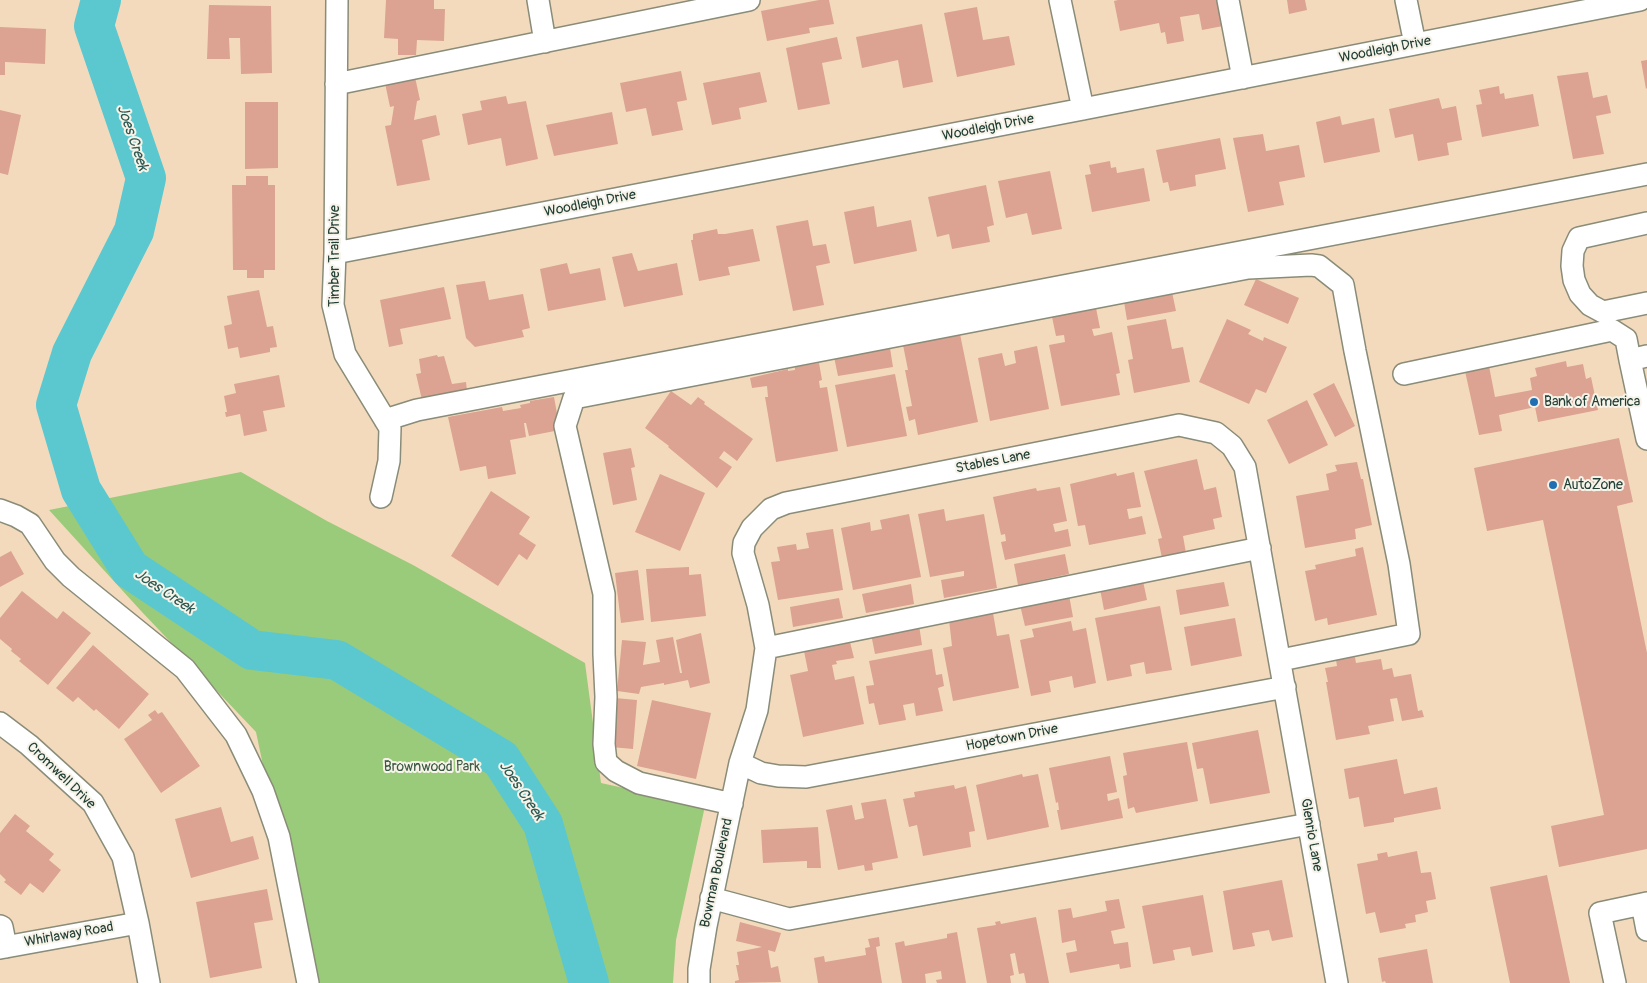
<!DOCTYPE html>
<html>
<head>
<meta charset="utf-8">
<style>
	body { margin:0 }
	canvas { display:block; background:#f3dabc }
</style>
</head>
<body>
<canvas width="1647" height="983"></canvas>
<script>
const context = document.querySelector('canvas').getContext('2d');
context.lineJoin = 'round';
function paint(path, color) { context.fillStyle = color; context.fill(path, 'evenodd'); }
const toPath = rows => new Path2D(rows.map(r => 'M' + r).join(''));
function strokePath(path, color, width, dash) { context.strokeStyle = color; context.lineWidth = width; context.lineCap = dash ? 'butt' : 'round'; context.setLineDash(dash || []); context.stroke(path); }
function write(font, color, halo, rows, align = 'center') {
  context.font = font + ' Pangolin,sans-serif'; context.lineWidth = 4; context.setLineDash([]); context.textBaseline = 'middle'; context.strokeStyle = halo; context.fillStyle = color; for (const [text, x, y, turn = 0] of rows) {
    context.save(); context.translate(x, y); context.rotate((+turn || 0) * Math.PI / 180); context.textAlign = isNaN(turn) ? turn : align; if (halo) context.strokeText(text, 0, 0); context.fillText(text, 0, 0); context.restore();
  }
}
const green = toPath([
	[241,472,327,521,413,565,585,663,601,783,705,806,676,940,673,983,309,983,256,732,142,612,49,510]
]);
const river = toPath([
	[101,0,94,26,146,178,134,231,72,353,56,405,81,490,130,569,252,650,337,660,501,759,543,824,589,983]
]);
const building = toPath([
	[386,0,434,0,434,9,445,9,444,41,417,40,416,55,398,55,398,39,384,38],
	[819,0,829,0,834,24,809,28,810,33,767,41,761,11],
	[1118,0,1218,0,1223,26,1202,30,1199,14,1180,17,1184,41,1167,44,1165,32,1161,33,1159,23,1120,31,1114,1],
	[1287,0,1305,0,1307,10,1289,14],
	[209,5,271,6,272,73,241,74,240,38,229,38,230,59,207,59],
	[977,7,983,40,1009,36,1015,65,957,77,944,13],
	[922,24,933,82,903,88,898,60,862,68,856,37],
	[0,27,46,29,45,64,5,62,5,75,0,75],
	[837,37,842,59,822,63,830,104,798,110,786,48],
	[1647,60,1647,88,1646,89,1641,61],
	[681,71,687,100,677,102,683,130,652,136,646,108,626,112,620,83],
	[760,72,767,102,739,108,741,119,712,125,703,83],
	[1588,72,1593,98,1607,95,1611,113,1596,116,1604,154,1573,159,1557,76],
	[415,77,420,100,417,101,414,120,436,115,440,135,422,140,430,180,397,186,385,126,391,125,394,106,390,107,385,83],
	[1499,86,1500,94,1504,93,1505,99,1533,94,1539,126,1482,137,1476,105,1482,104,1479,90],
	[506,96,508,104,526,101,538,159,506,166,501,138,468,145,462,114,482,110,480,101],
	[1439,98,1442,109,1456,106,1462,140,1447,143,1449,155,1418,161,1413,134,1395,138,1389,109],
	[245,102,278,102,278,168,245,169],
	[0,110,21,115,8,175,0,173],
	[612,112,618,144,554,156,546,125],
	[1340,116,1342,125,1374,118,1380,152,1324,163,1316,122],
	[1263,134,1266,151,1299,145,1305,177,1279,182,1284,205,1248,212,1233,138],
	[1220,138,1226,169,1195,175,1196,186,1170,191,1168,182,1163,183,1156,150],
	[1110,161,1111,168,1116,167,1117,173,1144,168,1150,201,1092,212,1085,175,1091,174,1089,165],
	[1050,171,1062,229,1032,235,1027,213,1006,218,998,181],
	[246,176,268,176,268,185,275,185,275,270,264,270,264,278,247,278,247,270,233,270,232,185,246,185],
	[986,185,994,225,987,227,990,242,952,249,949,234,937,237,928,197],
	[874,206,877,227,911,220,917,251,854,264,844,212],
	[808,220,813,246,826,244,830,263,816,266,824,305,793,311,776,226],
	[717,229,718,234,725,234,753,229,760,261,728,267,730,275,699,281,691,240,693,240,693,234],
	[632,253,638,271,677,263,683,295,624,307,612,257],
	[567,263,570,274,600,268,606,300,548,311,540,269],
	[1256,279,1299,298,1288,324,1244,305],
	[485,281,489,300,523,294,530,328,522,330,524,337,475,347,466,338,456,285],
	[444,287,451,319,400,329,403,344,389,347,380,300],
	[259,290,267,327,273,326,277,347,270,348,270,352,240,358,238,347,228,349,224,326,232,324,227,296],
	[1172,292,1176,311,1127,320,1124,302],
	[1096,308,1100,328,1092,329,1094,336,1112,332,1120,373,1116,374,1120,395,1061,406,1049,345,1065,342,1064,335,1056,336,1052,317],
	[1166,319,1172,349,1183,347,1190,382,1134,393,1128,360,1133,359,1127,326],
	[1227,319,1251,330,1248,334,1263,341,1264,337,1287,347,1266,393,1256,389,1249,404,1199,382],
	[960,334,978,422,918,435,915,419,909,421,906,407,912,406,905,370,908,370,903,345],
	[1037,346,1049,409,990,421,978,358,1002,353,1005,366,1016,363,1014,351],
	[890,348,893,367,838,376,834,357],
	[437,355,438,357,444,356,452,384,466,382,467,391,422,400,416,374,421,373,419,359],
	[1566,361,1567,367,1583,364,1586,379,1591,377,1598,410,1538,422,1535,407,1499,415,1502,431,1479,435,1465,371,1489,366,1495,397,1532,390,1530,378,1537,376,1535,368],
	[819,363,822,380,819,381,820,388,827,387,838,451,776,462,765,397,768,397,767,386,752,388,750,378,788,369,788,371,795,370,795,367],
	[895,374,907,436,847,447,835,385],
	[279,375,285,407,263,411,267,431,244,436,240,414,226,417,225,412,227,412,224,396,236,393,234,384],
	[1334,383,1355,426,1335,437,1313,394],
	[671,391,691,405,698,397,705,402,704,404,753,439,737,461,724,451,719,458,732,467,717,488,668,447,669,446,645,428],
	[554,397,560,430,529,436,526,423,524,423,526,437,510,440,516,474,488,479,486,466,460,471,448,417,502,407,503,411,521,408,520,405,530,403,530,401],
	[1307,400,1328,445,1289,464,1267,420],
	[1619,438,1633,502,1617,506,1647,653,1647,849,1559,867,1551,826,1604,815,1543,520,1487,531,1474,468],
	[631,448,635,467,631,468,637,500,613,505,603,453],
	[1197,459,1204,490,1216,487,1222,517,1213,519,1215,529,1183,536,1186,553,1162,558,1158,539,1162,538,1144,471],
	[1357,462,1361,479,1363,479,1372,525,1355,529,1356,539,1305,548,1296,496,1329,490,1326,474,1337,471,1335,465],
	[1134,472,1141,507,1127,509,1129,519,1142,516,1146,534,1089,545,1085,525,1078,526,1070,484,1116,473,1117,476],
	[660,474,705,493,680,551,635,532],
	[1060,487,1067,521,1053,524,1055,532,1068,529,1071,546,1005,560,1001,542,1006,541,1005,534,1001,535,993,497,1036,488,1037,491],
	[491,491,530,517,519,534,536,545,527,560,519,554,498,586,451,556],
	[944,509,946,521,984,514,997,588,944,598,941,580,964,576,964,571,930,577,918,514],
	[909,514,921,577,853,590,841,528,870,522,871,531,882,529,880,520],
	[833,529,843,590,778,600,771,562,780,561,777,547,796,544,797,550,809,548,806,533],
	[1363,547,1377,615,1328,625,1327,618,1315,621,1305,571,1316,569,1315,565,1356,556,1355,549],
	[11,551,24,574,0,587,0,557],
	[1065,554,1069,574,1018,585,1014,564],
	[689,567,689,575,701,574,706,616,651,622,646,569],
	[638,570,644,620,621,623,615,573],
	[1143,581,1147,600,1104,610,1100,589],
	[1224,582,1229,606,1180,615,1176,590],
	[911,584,914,604,866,613,862,594],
	[22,591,57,619,63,611,91,633,48,685,19,661,21,659,11,651,12,649,0,639,0,618],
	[1069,595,1073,617,1025,626,1020,605],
	[839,598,843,618,793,627,790,607],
	[1160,606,1172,670,1146,674,1144,662,1130,665,1132,676,1107,681,1095,618],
	[993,613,997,636,1009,634,1019,688,953,701,943,648,952,646,949,620],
	[1235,618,1242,656,1191,666,1184,627],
	[1071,621,1073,631,1086,628,1096,683,1074,688,1072,676,1049,681,1051,692,1031,696,1020,640,1034,637,1032,629],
	[919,625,922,645,875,654,871,634],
	[701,633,710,683,690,688,688,680,664,685,664,683,641,687,639,694,617,691,622,640,646,642,643,665,660,662,656,640,673,637,680,673,682,673,676,640],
	[849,638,854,658,836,661,837,664,832,665,835,680,854,676,864,724,803,737,790,675,808,671,803,646],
	[93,645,149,694,119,729,96,709,94,711,78,697,73,702,56,688],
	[932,649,936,675,942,674,944,686,938,688,943,711,916,716,914,703,903,705,906,720,879,725,874,703,869,704,866,686,874,685,869,661],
	[1355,657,1356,663,1381,659,1383,670,1392,668,1394,677,1411,674,1418,711,1422,710,1424,717,1402,721,1397,698,1390,699,1394,721,1368,726,1370,734,1336,740,1326,682,1328,682,1325,668,1337,666,1336,660],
	[615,698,637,700,633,749,611,747],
	[652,700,711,713,696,779,637,766],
	[155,710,158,714,162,712,200,766,161,793,124,739,152,720,148,715],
	[1258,730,1270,793,1210,804,1203,768,1197,769,1192,743],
	[1187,742,1198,801,1136,813,1134,807,1128,809,1123,776,1127,775,1123,753],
	[1110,756,1117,792,1107,794,1108,801,1119,798,1123,818,1061,830,1057,810,1059,810,1058,802,1056,803,1049,768],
	[1397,759,1404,794,1437,787,1441,809,1394,818,1394,822,1364,827,1359,797,1349,799,1344,769],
	[1022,774,1023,777,1038,774,1049,827,987,840,976,785],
	[954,785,955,789,966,786,975,831,969,832,971,847,923,856,917,825,909,827,903,799,915,797,914,792],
	[886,799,898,858,872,863,873,870,865,871,864,865,838,870,826,810,852,805,855,820,864,818,861,803],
	[221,807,231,842,253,836,259,859,191,878,175,819],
	[15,814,30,826,26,831,54,854,49,860,61,870,43,893,30,883,21,895,4,882,6,880,0,874,0,833],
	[818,827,821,868,807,868,807,861,763,863,761,830],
	[1417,851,1421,873,1431,872,1436,899,1426,901,1428,912,1415,915,1416,922,1405,924,1406,928,1380,933,1375,912,1366,914,1357,864,1378,860,1377,854,1387,852,1388,857],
	[1547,875,1570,983,1510,983,1490,887],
	[1282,880,1293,937,1272,941,1269,930,1252,933,1255,946,1233,950,1223,891],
	[267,889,273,920,254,923,262,968,210,978,196,902],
	[1203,895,1213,952,1192,956,1190,947,1173,950,1175,960,1153,964,1142,906],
	[1119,899,1125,928,1111,931,1114,944,1128,942,1131,967,1120,969,1119,964,1070,973,1066,953,1077,951,1075,940,1062,943,1058,910,1071,908,1073,918,1107,911,1105,901],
	[1036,917,1049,983,1026,983,1024,973,1019,974,1015,953,1010,954,1014,975,1010,976,1011,983,987,983,977,928,996,925,995,922,1000,921,1001,924],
	[740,922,781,933,775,952,768,950,771,968,778,966,781,982,735,983,735,981,739,980,736,965,739,965,737,952,762,947,736,941],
	[957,932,966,983,937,983,936,980,942,979,941,971,925,974,926,983,902,983,895,943,904,941,905,946,947,938,947,934],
	[879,937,880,946,876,947,882,983,818,983,814,958,824,956,825,962,866,955,865,948,870,947,868,939],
	[1427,949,1433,983,1386,983,1385,981,1382,982,1378,958]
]);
const minor = toPath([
	[337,0,335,253,333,305,345,354,390,428,389,461,381,497],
	[538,0,545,42],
	[1060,0,1083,109],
	[1228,0,1243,78],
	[1406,0,1415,44],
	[336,84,749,0],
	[1647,223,1579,238,1573,251,1572,266,1574,280,1580,294,1590,305,1603,312,1647,303],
	[335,253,1083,109,1640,0],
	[1647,356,1630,360,1647,439],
	[1404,374,1612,330,1626,339,1630,360],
	[385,420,417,410,1647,174],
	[0,510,16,516,30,524,55,561,71,577,185,669,236,735,263,791,279,837,308,983],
	[766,648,1260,548],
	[0,723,29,745,93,803,123,857,138,923,149,983],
	[740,763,761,773,778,776,806,777,1285,687],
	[732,804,639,783,616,771,606,762,604,744,606,697,604,654,604,594,565,426,574,398,1248,268,1311,265,1319,266,1343,285,1355,351,1399,564,1409,634,1281,660],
	[711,898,789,919,1309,824],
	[1642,904,1647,930],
	[0,926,2,927,6,947],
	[0,948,138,923],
	[699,983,699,969,706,926,740,763,757,710,766,648,758,605,743,553,744,543,752,528,771,509,786,503,1179,425,1216,433,1232,446,1245,467,1337,983],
	[1615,983,1600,913,1647,903]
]);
const markers = [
	[1534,402,5,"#1f6fb2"],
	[1553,485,5,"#1f6fb2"]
];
const streetNames = [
	["Woodleigh Drive",1385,50,-11],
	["Woodleigh Drive",988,128,-11],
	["Woodleigh Drive",590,204,-11],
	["Timber Trail Drive",335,256,-90],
	["Stables Lane",993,462,-11],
	["Hopetown Drive",1012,738,-11],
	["Cromwell Drive",61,776,44],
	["Glenrio Lane",1311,835,80],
	["Bowman Boulevard",717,873,-78],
	["Whirlaway Road",69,935,-10]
];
const poiNames = [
	["Bank of America",1544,402],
	["AutoZone",1563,485]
];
const parkNames = [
	["Brownwood Park",432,767]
];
const waterNames = [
	["Joes Creek",132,138,71],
	["Joes Creek",164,592,34],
	["Joes Creek",521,791,56]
];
paint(green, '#9acb7a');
strokePath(river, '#5bc8d0', 40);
paint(building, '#dca392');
strokePath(minor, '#898c78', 24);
strokePath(minor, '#fff', 21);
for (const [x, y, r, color] of markers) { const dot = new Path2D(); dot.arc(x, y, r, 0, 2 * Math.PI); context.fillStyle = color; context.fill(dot); strokePath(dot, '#f7f3e8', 2); }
write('14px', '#1f3d34', '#f7f3e8', streetNames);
write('14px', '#1f3d34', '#f7f3e8', poiNames, 'left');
write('14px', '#385942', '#f7f3e8', parkNames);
write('italic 15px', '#2b5953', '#f7f3e8', waterNames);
</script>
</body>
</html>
